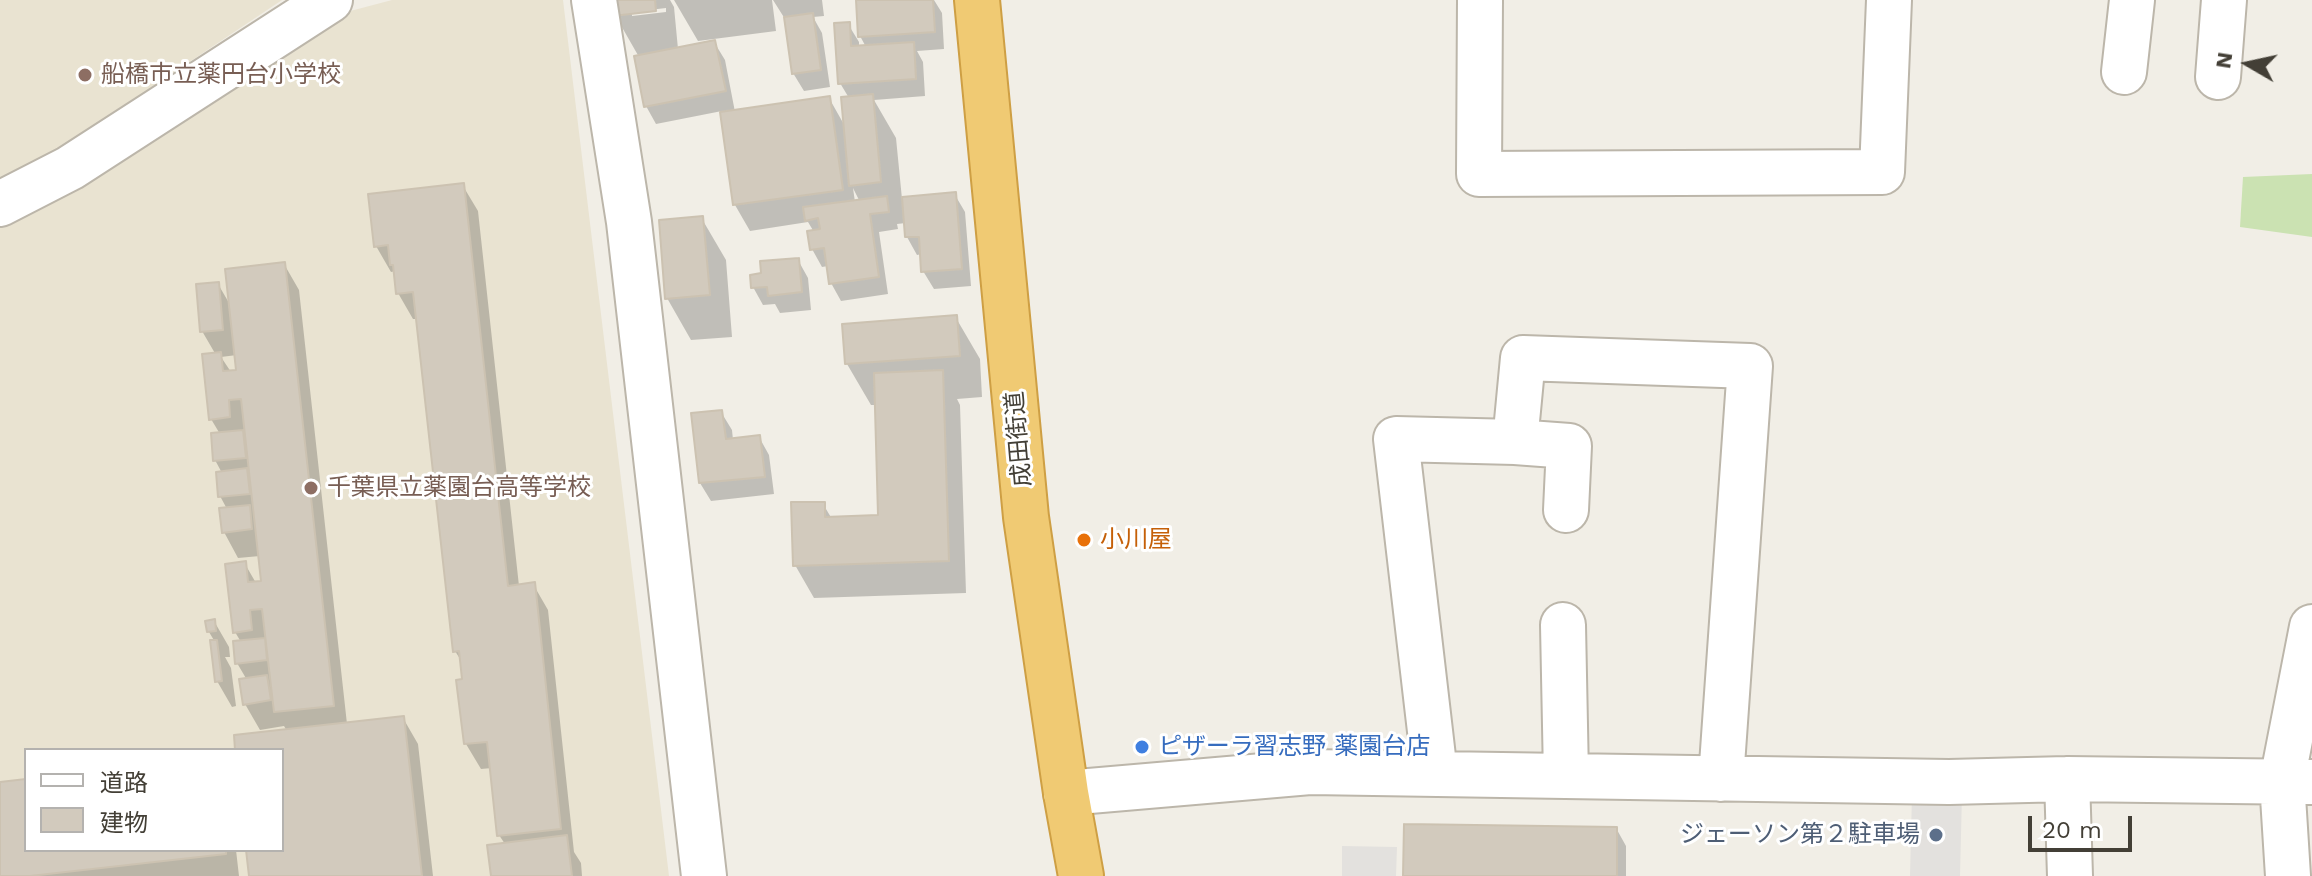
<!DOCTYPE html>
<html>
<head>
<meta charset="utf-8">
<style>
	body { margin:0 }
	#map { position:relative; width:2312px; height:876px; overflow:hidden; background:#f1eee6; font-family:"Work Sans","Noto Sans JP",sans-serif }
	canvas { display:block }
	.legend { position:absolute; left:24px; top:748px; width:260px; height:104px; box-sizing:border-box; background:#fff; border:2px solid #b4b2af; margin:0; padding:10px 14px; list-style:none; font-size:24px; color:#433f36 }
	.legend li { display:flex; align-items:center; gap:16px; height:40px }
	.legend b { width:40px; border:2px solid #b4b2af }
	.north { position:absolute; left:2208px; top:24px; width:80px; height:80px; -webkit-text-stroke:6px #fff; paint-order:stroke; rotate:279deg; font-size:22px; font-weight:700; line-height:32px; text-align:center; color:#433f36 }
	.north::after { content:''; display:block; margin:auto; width:28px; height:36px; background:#433f36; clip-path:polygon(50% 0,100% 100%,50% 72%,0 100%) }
	.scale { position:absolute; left:2028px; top:816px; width:104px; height:36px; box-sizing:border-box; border:4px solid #433f36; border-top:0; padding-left:10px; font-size:24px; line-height:28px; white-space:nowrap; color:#433f36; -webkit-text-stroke:6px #fff; paint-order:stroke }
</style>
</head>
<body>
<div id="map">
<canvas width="2312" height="876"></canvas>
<ul class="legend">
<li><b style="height:10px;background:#fff"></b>道路</li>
<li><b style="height:22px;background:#d2cabd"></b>建物</li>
</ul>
<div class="north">N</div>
<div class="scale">20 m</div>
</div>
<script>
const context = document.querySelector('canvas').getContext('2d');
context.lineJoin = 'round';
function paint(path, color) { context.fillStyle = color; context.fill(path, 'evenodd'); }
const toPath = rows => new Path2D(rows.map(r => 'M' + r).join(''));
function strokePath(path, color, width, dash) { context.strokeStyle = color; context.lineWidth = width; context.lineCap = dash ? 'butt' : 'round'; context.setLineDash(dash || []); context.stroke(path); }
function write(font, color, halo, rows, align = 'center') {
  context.font = font + ' "Work Sans","Noto Sans JP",sans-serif'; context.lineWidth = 6; context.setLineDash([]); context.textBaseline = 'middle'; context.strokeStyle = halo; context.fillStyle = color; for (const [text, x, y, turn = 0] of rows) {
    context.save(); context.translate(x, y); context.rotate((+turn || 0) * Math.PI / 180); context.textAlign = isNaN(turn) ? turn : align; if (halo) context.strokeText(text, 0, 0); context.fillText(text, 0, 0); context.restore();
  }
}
const education = toPath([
	[0,0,282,0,58,150,0,180],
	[392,0,563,0,669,876,0,876,0,226,83,184,339,14],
	[26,750,282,750,282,850,26,850]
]);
const green = toPath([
	[2312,174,2312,237,2240,227,2243,177]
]);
const parking = toPath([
	[1912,794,1962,794,1960,876,1910,876],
	[1342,846,1397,847,1396,876,1342,876]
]);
const shadow = toPath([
	[614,0,670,0,674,7,678,49,714,42,725,60,735,112,829,98,846,128,849,98,840,83,848,24,859,42,859,47,866,47,860,36,865,0,934,0,942,13,944,49,917,51,923,62,925,96,874,100,896,138,902,199,955,195,965,212,971,286,934,289,923,271,922,254,917,255,907,237,906,223,897,224,898,229,879,232,888,294,841,301,831,283,828,266,822,267,812,249,814,232,808,222,750,231,735,205,722,111,656,124,646,106,639,57,615,15],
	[666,8,666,12,632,16,632,12],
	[853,188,860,202,855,202],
	[674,0,772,0,776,31,698,41],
	[773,0,822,0,824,16,813,17,822,33,830,87,804,91,793,73,785,19],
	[463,186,478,211,519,586,533,584,548,610,574,852,581,863,582,876,493,876,505,844,499,835,492,768,481,769,466,744,462,662,455,651,418,319,413,319,398,293,396,271,391,272,376,246],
	[702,219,726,260,732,337,691,340,667,298],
	[798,260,808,278,811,310,780,313,775,304,763,305,753,287,763,275],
	[284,264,299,290,347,724,403,718,418,744,433,876,251,876,248,850,282,850,282,750,237,750,287,731,284,726,260,730,245,704,247,680,237,663,241,642,235,632,245,564,256,583,263,582,260,556,238,558,224,532,227,509,220,496,222,473,215,460,220,434,211,419,216,355,202,331,218,284,232,308],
	[237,355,239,371,231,372,221,357],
	[956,318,980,359,982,397,957,399,960,405,966,593,814,598,795,565,823,504,832,519,880,517,877,405,871,405,847,364],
	[721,412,732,430,733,440,759,437,769,455,774,494,711,501,700,483,694,415],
	[214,621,229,647,230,657,225,657,231,668,236,706,232,707,217,681,215,642,209,632],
	[26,781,26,850,236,850,239,876,0,876,0,784],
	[1616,828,1626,846,1626,876,1405,876]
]);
const building = toPath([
	[612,0,655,0,656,11,613,16,612,0],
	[856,0,933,0,935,32,858,37,856,0],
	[813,13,821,70,792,74,784,17,813,13],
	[850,22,851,46,914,42,916,79,838,84,834,23,850,22],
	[715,40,726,91,644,107,634,56,715,40],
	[873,94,881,182,849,186,841,97,873,94],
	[830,96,843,190,733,205,720,112,830,96],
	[464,183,508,586,535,582,561,829,497,836,487,742,464,744,456,680,462,679,459,651,453,652,413,292,396,294,393,265,390,265,388,245,374,247,368,194,464,183],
	[956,192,962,269,921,272,919,237,905,237,902,197,956,192],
	[887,196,889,212,870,214,879,277,829,284,824,248,810,250,807,231,820,229,818,218,805,221,803,207,887,196],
	[703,216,710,295,665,299,659,220,703,216],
	[799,258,802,292,768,296,767,287,751,288,750,275,761,273,760,261,799,258],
	[285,262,334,706,274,712,262,609,250,610,252,630,233,633,225,564,246,561,248,582,261,581,241,399,229,400,230,417,209,420,202,354,221,352,223,371,236,370,225,269,285,262],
	[219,282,223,330,200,332,196,284,219,282],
	[957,315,960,356,845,364,842,324,957,315],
	[943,370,949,561,793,566,791,502,825,502,825,517,878,515,874,373,943,370],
	[722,410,726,439,760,435,765,477,699,483,691,413,722,410],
	[243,430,246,458,213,461,211,433,243,430],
	[247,468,250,494,218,497,216,472,247,468],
	[250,505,252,529,222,533,219,508,250,505],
	[215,619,216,631,207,632,205,621,215,619],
	[265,638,267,660,235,664,233,641,265,638],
	[210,640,217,640,222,681,215,682,210,640],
	[267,675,271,700,243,705,239,679,267,675],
	[404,716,422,876,249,876,246,850,282,850,282,750,235,750,234,735,404,716],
	[26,779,26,850,226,850,226,854,30,876,0,876,0,782,26,779],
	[1404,824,1617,827,1617,876,1403,876,1404,824],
	[567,835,572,876,491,876,487,845,567,835]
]);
const minor = toPath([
	[594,0,629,222,704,876],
	[1480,0,1479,174,1882,172,1889,0],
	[2124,72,2132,0],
	[2218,77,2224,0],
	[0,204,70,168,330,0],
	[1515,442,1569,446,1566,510],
	[1563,625,1566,776],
	[1435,774,1396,439,1515,442,1523,358,1750,366,1721,779],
	[2067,779,2070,876],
	[1066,793,1310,772,1949,782,2067,779,2312,782],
	[2288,876,2282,781,2312,627]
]);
const highway = toPath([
	[977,0,1026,517,1066,793,1081,876]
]);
const markers = [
	[85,75,8,"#8d6e63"],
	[311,488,8,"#8d6e63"],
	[1084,540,8,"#e8710a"],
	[1142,747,8,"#3f7fe0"],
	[1936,835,8,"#5c6f8a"]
];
const educationNames = [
	["船橋市立薬円台小学校",101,75],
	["千葉県立薬園台高等学校",327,488]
];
const streetNames = [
	["成田街道",1019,439,-95]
];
const foodNames = [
	["小川屋",1100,540]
];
const shopNames = [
	["ピザーラ習志野 薬園台店",1158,747]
];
const serviceNames = [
	["ジェーソン第２駐車場",1920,835]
];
paint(education, '#e9e3d1');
paint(green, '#cbe2b2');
paint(parking, '#e3e1de');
paint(shadow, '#0003');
paint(building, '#d2cabd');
strokePath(building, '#ccc2b1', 2);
strokePath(minor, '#bcb6aa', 48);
strokePath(highway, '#ce9f44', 48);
strokePath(minor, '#fff', 44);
strokePath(highway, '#f0ca73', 44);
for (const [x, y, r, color] of markers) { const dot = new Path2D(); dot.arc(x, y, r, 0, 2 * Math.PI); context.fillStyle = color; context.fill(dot); strokePath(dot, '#fff', 3); }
write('24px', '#785e54', '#fff', educationNames, 'left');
write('24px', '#433f36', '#fff', streetNames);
write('24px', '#c56008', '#fff', foodNames, 'left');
write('24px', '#366cbe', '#fff', shopNames, 'left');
write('24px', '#4e5e75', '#fff', serviceNames, 'right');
</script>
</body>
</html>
